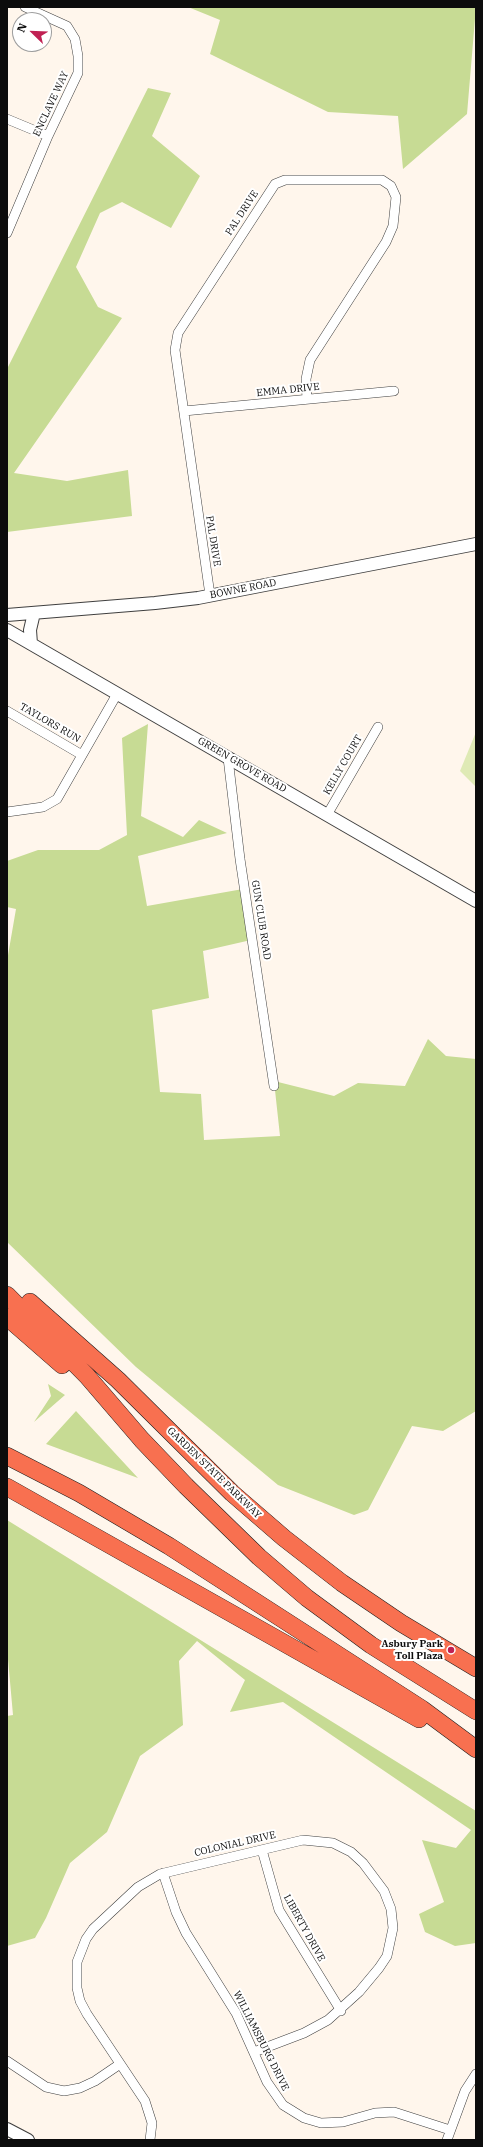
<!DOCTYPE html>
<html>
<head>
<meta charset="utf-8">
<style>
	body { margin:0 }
	#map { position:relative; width:483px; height:2147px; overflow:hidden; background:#fff6ec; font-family:"IBM Plex Serif",serif }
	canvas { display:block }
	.frame { position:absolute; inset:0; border:8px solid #0c0c0c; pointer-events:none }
	.north { position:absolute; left:12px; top:12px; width:40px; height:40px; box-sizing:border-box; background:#fff; border:1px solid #9e9e9e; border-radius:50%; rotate:293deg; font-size:11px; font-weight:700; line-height:16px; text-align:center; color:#0c0c0c }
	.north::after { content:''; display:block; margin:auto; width:14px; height:18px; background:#c02153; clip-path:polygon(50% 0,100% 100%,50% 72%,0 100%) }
</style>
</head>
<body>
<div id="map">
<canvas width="483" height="2147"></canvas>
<div class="frame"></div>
<div class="north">N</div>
</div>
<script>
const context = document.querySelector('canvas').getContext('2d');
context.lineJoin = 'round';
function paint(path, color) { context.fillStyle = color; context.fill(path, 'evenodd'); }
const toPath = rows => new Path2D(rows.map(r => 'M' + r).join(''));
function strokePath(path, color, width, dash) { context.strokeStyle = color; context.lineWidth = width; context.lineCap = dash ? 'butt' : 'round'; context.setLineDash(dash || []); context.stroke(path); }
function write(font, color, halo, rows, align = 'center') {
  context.font = font + ' "IBM Plex Serif",serif'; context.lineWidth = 4; context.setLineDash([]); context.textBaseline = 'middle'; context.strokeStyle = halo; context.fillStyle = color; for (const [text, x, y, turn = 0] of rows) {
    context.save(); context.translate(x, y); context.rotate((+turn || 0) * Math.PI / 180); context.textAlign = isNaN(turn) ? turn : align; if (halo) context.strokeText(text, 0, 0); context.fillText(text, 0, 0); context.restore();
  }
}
const green = toPath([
	[476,732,476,787,460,771]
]);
const forest = toPath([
	[188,7,476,7,467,114,403,169,398,116,328,112,210,54,220,20],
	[148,88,171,93,152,136,200,176,171,228,122,202,100,213,76,267,98,307,122,318,14,473,67,481,128,470,132,516,7,532,7,369],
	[148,724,141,816,183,837,199,820,227,833,138,856,147,906,243,889,251,940,203,951,209,998,152,1010,160,1092,201,1094,204,1140,280,1136,274,1081,334,1096,358,1083,405,1086,428,1039,446,1056,476,1059,476,1411,443,1431,412,1426,368,1510,354,1515,278,1485,136,1367,7,1242,7,961,16,909,7,907,7,861,38,850,99,850,127,835,122,738],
	[48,1384,65,1395,34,1422,51,1396],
	[76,1411,138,1478,46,1444],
	[7,1520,476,1811,476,1943,455,1946,425,1932,419,1914,444,1902,422,1840,456,1848,471,1830,283,1702,230,1712,245,1680,197,1641,179,1661,183,1725,140,1756,107,1832,70,1863,46,1918,35,1938,7,1946,7,1716,13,1715,7,1648]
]);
const minor = toPath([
	[7,119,48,136],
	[7,233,48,136,78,73,78,56,75,39,67,26,25,7],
	[184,411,394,391],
	[210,595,175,350,178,333,275,184,285,180,382,180,391,186,396,197,393,226,386,242,310,360,306,379,307,399],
	[7,711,82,755],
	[228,758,240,859,274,1086],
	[7,812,43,807,57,799,117,694],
	[327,815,378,727],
	[262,1850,279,1910,341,2011],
	[163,1873,176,1912,186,1933,236,2013,267,2082,283,2105,304,2118,321,2123,343,2122,375,2113,394,2112,450,2130],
	[7,2061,46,2087,64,2091,80,2088,95,2081,120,2064],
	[150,2140,152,2123,145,2101,87,2014,80,2001,77,1988,77,1962,86,1939,93,1929,138,1887,160,1874,303,1840,333,1843,351,1852,363,1863,384,1891,391,1909,393,1928,387,1956,379,1968,359,1992,328,2020,304,2033,254,2052],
	[447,2140,465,2091,476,2074]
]);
const tertiary = toPath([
	[7,615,155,603,198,598,476,544],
	[7,630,476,901],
	[31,644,30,630,34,613],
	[7,2129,28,2140]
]);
const motorway = toPath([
	[7,1295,87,1376,142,1440,186,1486,259,1557,307,1598,371,1645,476,1711],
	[30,1302,118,1380,232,1493,284,1538,342,1583,401,1623,476,1668],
	[7,1317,62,1365],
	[7,1456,79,1493,169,1546,422,1709,476,1749],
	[7,1487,419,1719]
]);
const markers = [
	[451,1650,4,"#c02153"]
];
const streetNames = [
	["ENCLAVE WAY",51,104,-65],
	["PAL DRIVE",242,213,-57],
	["EMMA DRIVE",288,390,-6],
	["PAL DRIVE",213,541,81],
	["BOWNE ROAD",243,589,-11],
	["TAYLORS RUN",50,723,30],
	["GREEN GROVE ROAD",242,765,30],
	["KELLY COURT",343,765,-60],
	["GUN CLUB ROAD",261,920,81],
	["GARDEN STATE PARKWAY",214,1473,44],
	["COLONIAL DRIVE",235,1844,-13],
	["LIBERTY DRIVE",304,1928,61],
	["WILLIAMSBURG DRIVE",261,2041,63]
];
const poiNames = [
	["Asbury Park",443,1644],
	["Toll Plaza",443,1656]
];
paint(green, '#dfeab5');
paint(forest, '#c7db94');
strokePath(minor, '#3f3f3f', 10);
strokePath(tertiary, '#3f3f3f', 14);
strokePath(motorway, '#1d1d1d', 18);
strokePath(minor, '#fff', 9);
strokePath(tertiary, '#fff', 12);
strokePath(motorway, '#f87050', 17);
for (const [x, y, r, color] of markers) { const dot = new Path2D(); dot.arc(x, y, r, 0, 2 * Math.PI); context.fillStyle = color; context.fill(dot); strokePath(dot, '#fff', 1.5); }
write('10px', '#0c0c0c', '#fff', streetNames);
write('bold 10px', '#0c0c0c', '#fff', poiNames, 'right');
</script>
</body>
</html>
